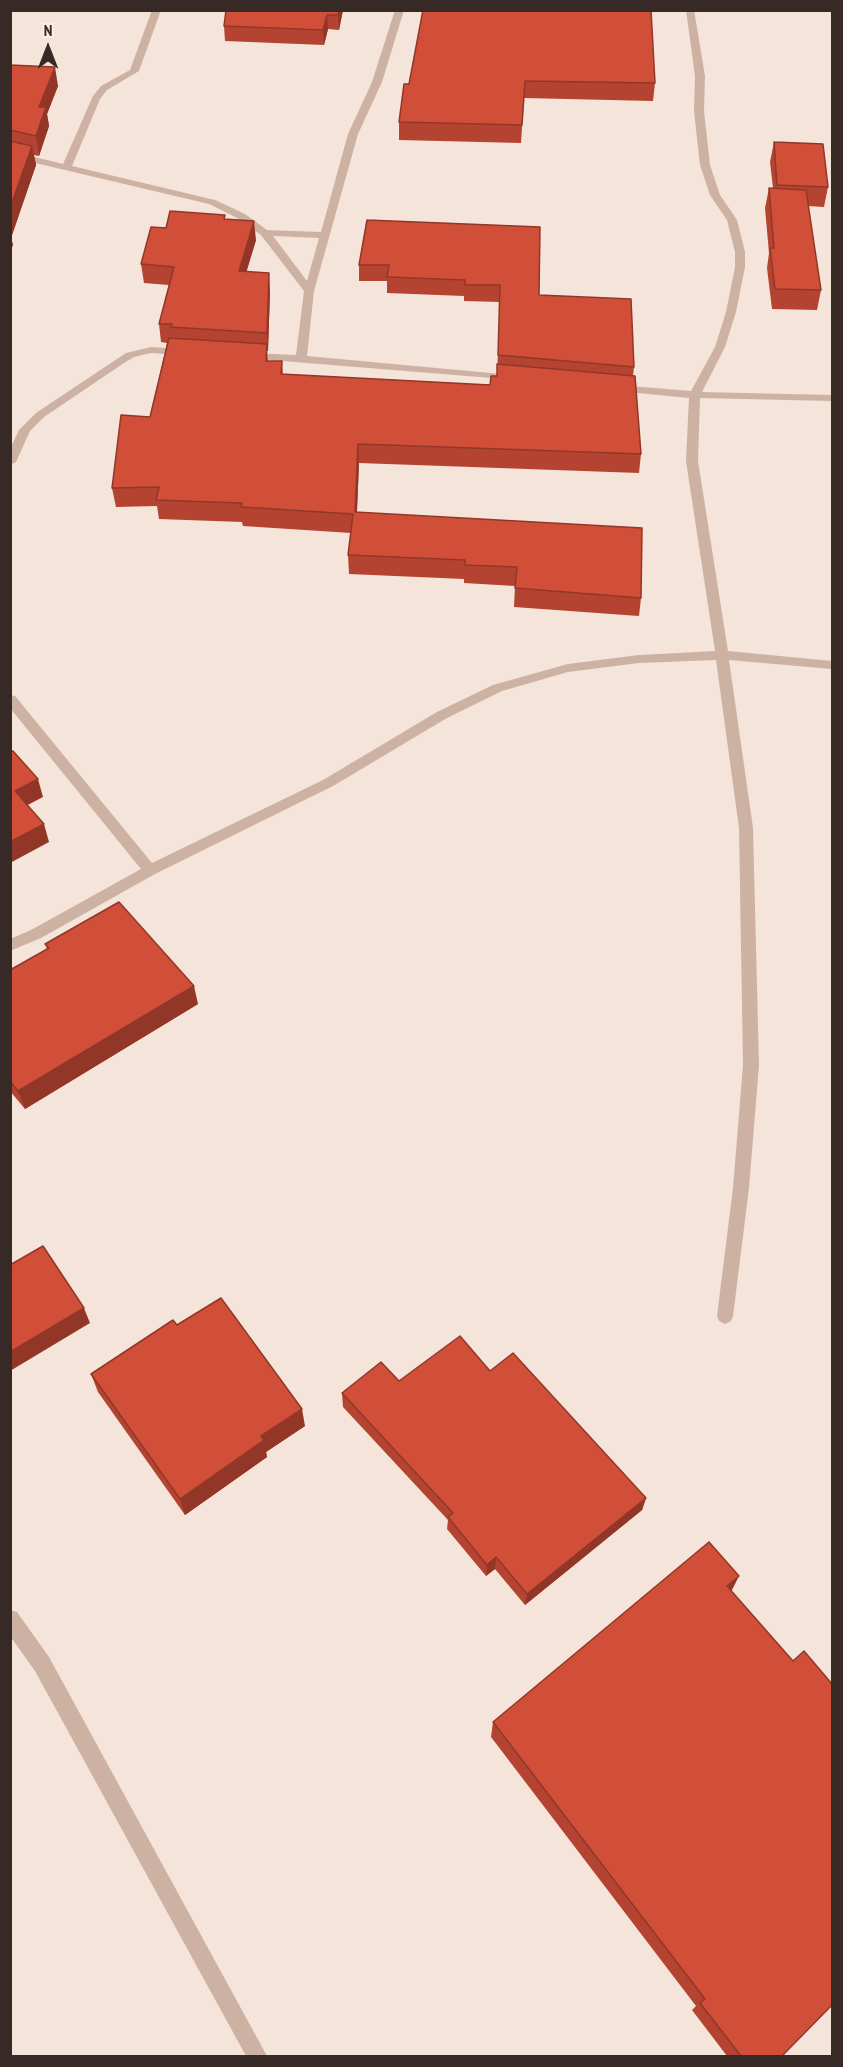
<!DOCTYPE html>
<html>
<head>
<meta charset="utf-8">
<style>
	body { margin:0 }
	#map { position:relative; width:843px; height:2067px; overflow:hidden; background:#f4e4d9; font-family:"PT Sans Narrow",sans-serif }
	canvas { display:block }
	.frame { position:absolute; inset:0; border:12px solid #372a26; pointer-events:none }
	.north { position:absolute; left:18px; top:18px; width:60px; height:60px; -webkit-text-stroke:4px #fbefe5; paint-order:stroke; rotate:0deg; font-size:16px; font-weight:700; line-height:24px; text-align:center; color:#372a26 }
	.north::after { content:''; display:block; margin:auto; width:21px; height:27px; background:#372a26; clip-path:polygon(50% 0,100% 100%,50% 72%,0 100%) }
</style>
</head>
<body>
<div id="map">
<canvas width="843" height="2067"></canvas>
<div class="frame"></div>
<div class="north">N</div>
</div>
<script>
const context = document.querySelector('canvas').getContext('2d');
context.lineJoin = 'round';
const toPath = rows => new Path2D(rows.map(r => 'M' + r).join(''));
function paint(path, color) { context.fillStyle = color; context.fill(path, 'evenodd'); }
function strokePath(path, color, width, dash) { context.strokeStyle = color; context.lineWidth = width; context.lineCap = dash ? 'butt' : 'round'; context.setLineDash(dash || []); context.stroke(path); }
const minor = toPath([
	[152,10,161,10,139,71,107,90,100,99,72,166,215,200,245,214,267,230,321,232,348,134,372,82,395,10,404,10,382,82,358,134,314,291,307,356,512,375,516,376,516,380,246,358,246,354,250,353,296,355,304,291,261,235,237,218,209,204,10,157,10,151,63,164,93,96,101,86,130,70,152,10],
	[273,236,319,238,307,281,273,236],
	[686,10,694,10,705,76,704,111,710,165,720,195,737,220,745,252,745,267,736,312,725,347,702,392,832,395,832,401,700,398,698,461,728,651,832,661,832,669,729,660,753,828,759,1065,749,1188,733,1316,731,1321,725,1324,719,1321,717,1316,733,1188,743,1065,739,828,716,660,639,663,568,672,502,691,447,718,333,786,155,874,41,938,10,951,10,939,31,930,141,869,10,708,10,695,15,696,152,863,323,780,437,712,493,685,568,664,639,655,715,651,686,461,689,398,617,391,611,388,617,385,691,391,715,347,726,312,735,267,735,252,727,220,710,195,700,165,694,111,695,76,686,10],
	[151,347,184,349,189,352,184,355,151,353,134,357,124,363,44,417,30,431,16,462,10,465,10,449,19,430,36,413,126,353,151,347],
	[10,1610,17,1612,49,1657,267,2056,246,2056,35,1671,10,1636,10,1610]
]);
const wall = toPath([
	[226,10,343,10,339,30,328,29,324,45,225,41,224,26],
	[423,10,655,83,653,101,524,98,521,143,399,140,399,122,409,84],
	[10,65,58,86,47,114,49,126,39,156,34,155,36,165,11,238,13,245,10,251],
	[774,142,828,187,824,207,808,206,821,290,817,310,772,309,767,268,769,253,765,208,769,188,773,188,770,162],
	[226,219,256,240,246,272,270,291,268,351,267,351,268,361,282,361,283,374,490,385,497,376,500,302,464,301,464,296,387,293,387,281,359,281,359,265,367,220,539,295,634,367,633,376,641,454,639,473,359,463,357,512,641,598,639,616,514,607,515,586,464,583,464,579,349,574,348,555,351,533,243,526,242,522,159,519,157,506,116,507,112,488,150,417,167,343,161,342,159,324,169,285,144,283,141,264,166,228],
	[45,944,198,1004,25,1109,10,1091,10,970,47,949],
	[177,1325,305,1426,266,1452,267,1457,185,1515,98,1392,91,1374],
	[490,1371,646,1498,642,1510,525,1605,495,1569,486,1576,447,1529,448,1520,343,1407,342,1393,399,1381],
	[732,1592,782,2056,727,2056,692,2010,696,2006,491,1737,493,1722]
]);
const shadedWall = toPath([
	[339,10,343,10,339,30,338,15],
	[327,15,328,29,324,45,323,30],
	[55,67,58,86,47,114,49,126,39,156,36,136,39,107],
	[32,146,36,165,11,238,13,245,10,251,10,208],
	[254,221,256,240,241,290,239,271],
	[269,273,270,291,268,351,267,333],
	[358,444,359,463,356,531,355,512],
	[38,779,43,797,20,809,15,791],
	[44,824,49,842,10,863,10,842],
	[194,986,198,1004,25,1109,18,1091],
	[84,1308,90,1323,10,1371,10,1352],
	[302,1409,305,1426,266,1452,267,1457,185,1515,180,1499,261,1436],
	[646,1498,642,1510,525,1605,527,1594],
	[496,1557,495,1569,486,1576,487,1565],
	[739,1576,730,1594,727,1586]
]);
const building = toPath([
	[226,10,339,10,338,15,327,15,323,30,224,26,226,10],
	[423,10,651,10,655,83,525,81,522,125,399,122,404,84,409,84,423,10],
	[10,65,55,67,39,107,46,107,36,136,10,130,10,65],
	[10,141,32,146,10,208,10,141],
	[774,142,823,144,828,187,777,185,774,142],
	[769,188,806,190,821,290,775,289,770,248,774,248,769,188],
	[170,211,225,215,224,219,254,221,239,271,269,273,267,333,171,327,172,324,159,324,174,267,141,264,151,227,166,228,170,211],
	[367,220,540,227,539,295,631,299,634,367,498,355,500,285,465,285,465,280,387,277,389,265,359,265,367,220],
	[169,338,267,344,266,361,282,361,281,374,490,385,491,376,497,376,497,364,635,376,641,454,358,444,355,512,642,528,641,598,515,588,517,567,465,565,465,560,348,555,353,514,241,507,242,503,156,500,159,487,112,488,121,415,150,417,169,338],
	[13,751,38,779,15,791,44,824,10,842,10,752,13,751],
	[119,902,194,986,18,1091,10,1081,10,970,49,948,45,944,119,902],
	[43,1246,84,1308,10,1352,10,1265,43,1246],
	[221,1298,302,1409,261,1436,264,1440,180,1499,91,1374,173,1320,177,1325,221,1298],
	[460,1336,490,1371,513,1353,646,1498,527,1594,496,1557,487,1565,448,1517,453,1513,342,1393,381,1362,399,1381,460,1336],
	[709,1542,739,1576,727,1586,793,1661,804,1651,832,1684,832,2005,782,2056,741,2056,700,2003,705,1999,493,1722,709,1542]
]);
paint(minor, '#cdb2a3');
paint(wall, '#b44431');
paint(shadedWall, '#923728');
paint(building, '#d14f39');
strokePath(building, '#923728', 1.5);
</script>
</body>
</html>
